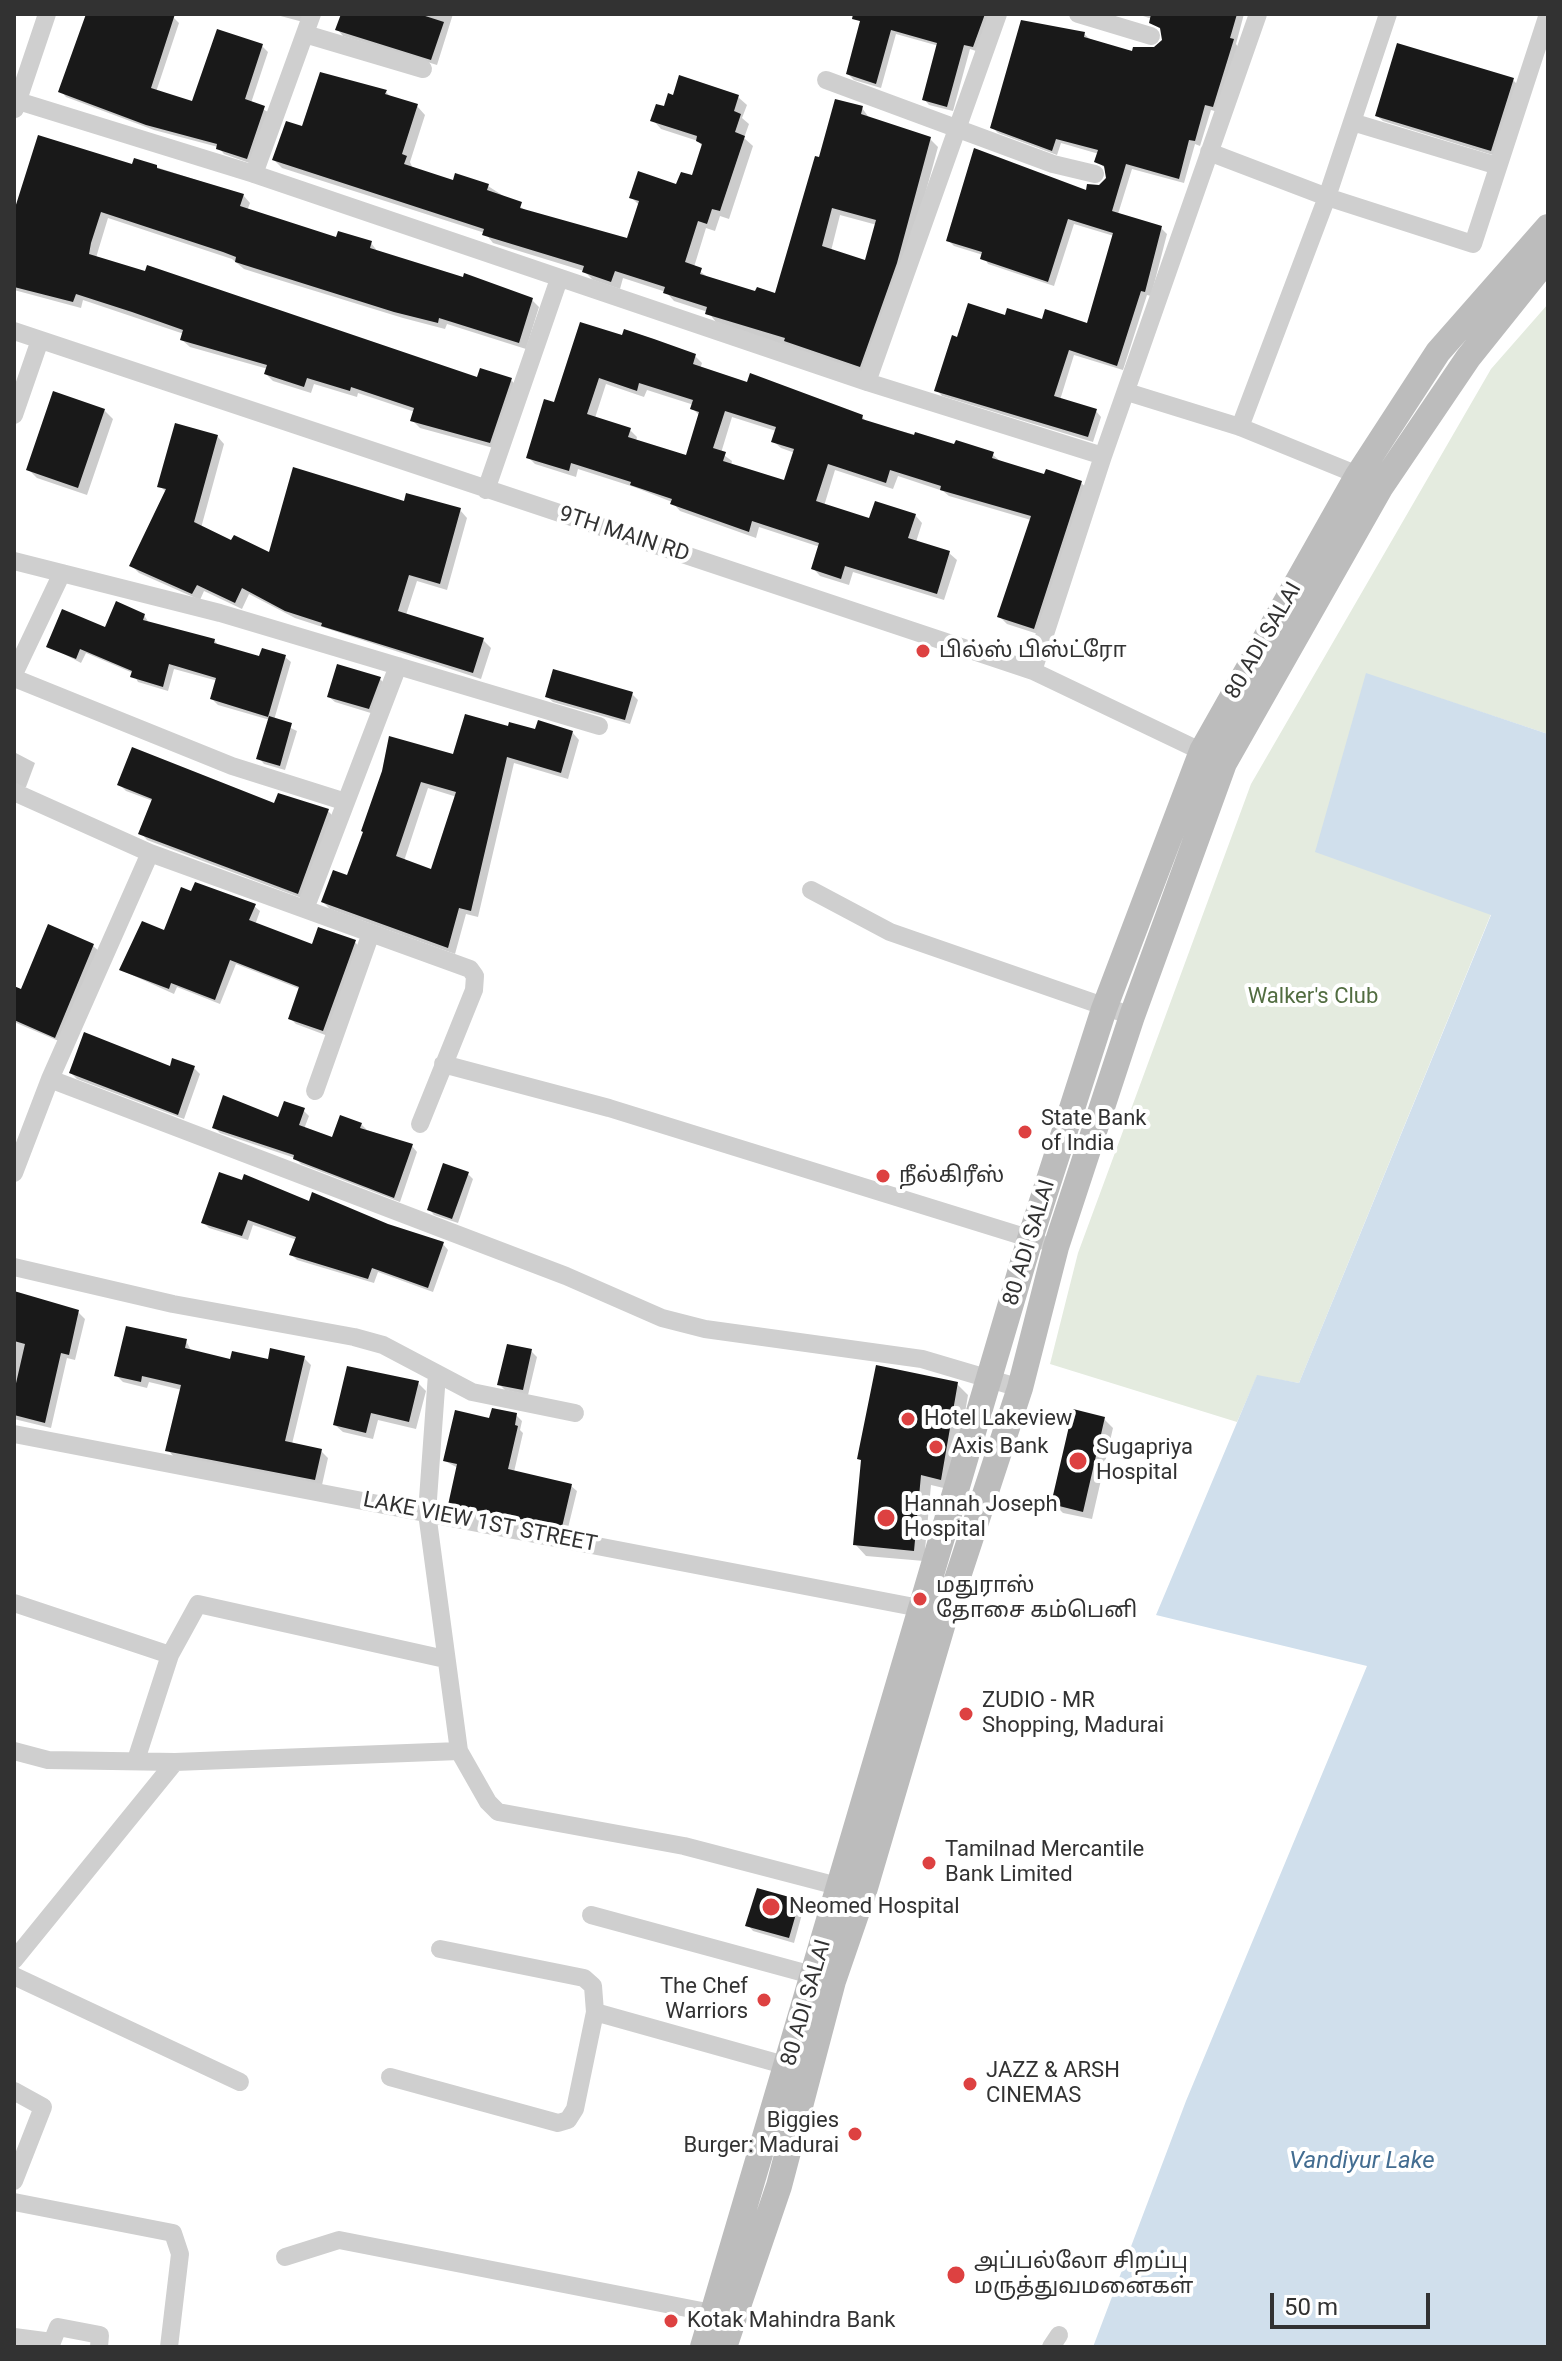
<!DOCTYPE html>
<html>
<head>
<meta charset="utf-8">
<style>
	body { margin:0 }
	#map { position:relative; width:1562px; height:2361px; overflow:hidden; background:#fff; font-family:Roboto,sans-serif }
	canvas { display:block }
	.frame { position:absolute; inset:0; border:16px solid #323232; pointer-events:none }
	.scale { position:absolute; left:1270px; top:2293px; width:160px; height:36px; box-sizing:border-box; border:4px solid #323232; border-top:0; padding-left:10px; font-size:24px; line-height:28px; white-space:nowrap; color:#323232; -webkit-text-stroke:6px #fff; paint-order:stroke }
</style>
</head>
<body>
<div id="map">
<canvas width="1562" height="2361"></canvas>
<div class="frame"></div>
<div class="scale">50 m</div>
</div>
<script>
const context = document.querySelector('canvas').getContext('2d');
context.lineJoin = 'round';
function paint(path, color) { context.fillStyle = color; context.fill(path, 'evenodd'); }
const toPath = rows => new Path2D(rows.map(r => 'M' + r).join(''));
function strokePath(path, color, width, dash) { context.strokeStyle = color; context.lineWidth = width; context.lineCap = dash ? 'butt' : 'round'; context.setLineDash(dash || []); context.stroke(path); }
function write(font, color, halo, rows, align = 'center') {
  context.font = font + ' Roboto,"Noto Sans Tamil",sans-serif'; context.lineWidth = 8; context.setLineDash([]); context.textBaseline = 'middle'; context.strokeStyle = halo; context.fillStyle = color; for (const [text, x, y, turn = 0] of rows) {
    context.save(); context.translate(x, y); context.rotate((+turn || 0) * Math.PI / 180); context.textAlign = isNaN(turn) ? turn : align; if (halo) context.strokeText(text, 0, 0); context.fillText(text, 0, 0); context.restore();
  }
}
const green = toPath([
	[1548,304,1548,734,1366,674,1429,890,1491,914,1299,1383,1257,1376,1237,1422,1050,1364,1078,1253,1251,784,1491,369]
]);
const water = toPath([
	[1366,673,1548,734,1548,2347,1093,2347,1186,2101,1367,1666,1156,1615,1257,1375,1299,1383,1491,915,1315,852]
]);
const shadow = toPath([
	[88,14,163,14,173,17,179,23,156,92,193,104,218,32,262,46,268,52,251,103,270,113,252,164,224,154,218,147,154,130,66,97,61,91],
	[273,14,306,14,303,22],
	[344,14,458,14,453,14,437,65,343,36,338,30],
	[870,14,994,14,979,52,970,49,953,111,929,105,924,99,939,46,896,34,881,88,854,80,848,74],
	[1137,14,1244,14,1236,44,1238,47,1218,112,1211,110,1200,146,1195,144,1184,183,1132,169,1118,214,1161,228,1167,234,1151,296,1147,295,1123,370,1074,355,1060,400,1096,411,1101,417,1093,442,942,396,937,390,959,339,1006,317,1088,325,1114,236,1074,224,1054,286,988,264,983,255,954,246,948,240,1100,187,1109,178,1106,169,1097,161,1099,154,1061,143,1057,155,998,133,992,127,1084,34,1090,39,1133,53,1155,49,1165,39,1163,31,1151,22,1152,19],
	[1513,80,1519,86,1496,156,1383,121,1377,116],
	[386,92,392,98,417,106,425,115,410,162,413,169,454,182,488,186,530,213,628,241,640,206,632,198,678,187,693,178,703,147,698,141,661,129,653,120,665,109,738,97,747,105,742,118,749,124,744,138,753,146,729,219,720,216,715,231,706,228,694,267,709,278,757,294,777,296,820,159,862,108,870,119,930,139,938,147,904,272,868,374,716,322,708,312,674,301,666,292,623,278,620,289,593,280,584,271,493,243,485,233,282,168,274,160,303,129],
	[840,215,877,225,867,263,831,251],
	[133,167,156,167,243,195,250,203,247,211,337,239,371,243,378,252,532,300,539,307,526,349,447,324,445,329,403,318,263,275,244,269,232,259,108,218,98,251,96,258,478,379,511,380,518,387,497,449,420,428,412,420,415,412,358,393,357,397,314,384,311,393,273,381,266,374,268,369,190,347,182,340,184,334,83,300,81,308,14,290,14,223],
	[581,324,695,356,702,363,700,369,862,417,868,423,992,454,1000,461,1045,477,1081,483,1089,490,1041,635,1007,624,1000,617,1031,520,949,496,943,491,898,476,893,489,835,470,824,506,870,521,915,515,922,523,916,542,949,553,957,560,944,600,853,572,849,585,820,576,813,568,820,547,759,527,756,538,680,511,672,502,634,487,578,469,576,477,535,464,528,457,555,405],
	[606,384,644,397,647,390,694,405,693,409,700,416,687,458,636,441,637,437,630,430,595,418],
	[732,417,776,431,773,441,781,448,795,453,785,483,731,465,732,461,721,453],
	[104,410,113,419,87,495,37,478,28,469],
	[217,436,224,444,201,528,232,543,271,555,460,510,467,518,447,590,417,581,406,615,483,640,491,648,481,679,295,618,249,594,242,609,204,591,200,600,139,573,132,566,167,493,160,486],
	[144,615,149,623,214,640,220,647,261,659,285,657,291,662,274,720,297,731,285,770,264,764,259,758,270,720,218,705,212,699,218,681,174,669,168,691,138,682,133,673,86,653,81,663,49,646],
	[380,679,385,684,374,714,335,702,329,697],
	[632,694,638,700,630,724,553,702,547,697],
	[536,732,572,732,579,740,568,779,514,763,478,917,466,914,455,954,330,909,323,902,348,878,383,772,455,757],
	[428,788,457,797,432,872,404,861],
	[14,752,35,763,26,787,14,788],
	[120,785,328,811,334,817,304,899,147,840,141,833,153,801,126,791],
	[254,906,260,911,255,925,313,947,355,942,360,948,328,1036,296,1024,290,1018,300,989,236,964,220,1004,177,987,174,994,121,970,166,933],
	[93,946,99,951,61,1042,14,1022,14,999],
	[194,1068,200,1074,184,1119,77,1079,71,1073],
	[303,1110,309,1116,304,1129,334,1139,361,1124,367,1130,412,1146,417,1152,400,1202,301,1164,295,1158,220,1133,214,1127,280,1119],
	[468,1174,473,1179,458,1223,434,1215,429,1209],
	[310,1203,443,1244,448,1250,433,1292,378,1272,374,1283,297,1260,292,1255,297,1240,253,1225,248,1240,209,1228,204,1223],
	[14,1293,78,1312,85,1319,75,1360,67,1358,51,1428,14,1419],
	[186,1341,192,1352,231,1361,304,1358,311,1365,292,1444,321,1451,328,1458,322,1485,174,1457,168,1450,182,1390,149,1382,147,1388,123,1382,116,1375],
	[531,1351,537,1357,528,1395,505,1390,499,1384],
	[418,1383,426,1391,416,1429,378,1420,373,1439,343,1432,335,1425],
	[957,1384,968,1395,952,1490,931,1485,924,1561,866,1556,855,1544,863,1462,859,1458],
	[516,1415,522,1421,520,1430,523,1433,514,1472,571,1486,577,1491,567,1532,456,1510,450,1504,458,1468,445,1461,491,1420],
	[1104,1419,1113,1428,1092,1519,1063,1513,1054,1504],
	[799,1902,804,1907,794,1943,753,1931,748,1925]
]);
const building = toPath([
	[86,14,175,14,151,88,192,101,217,29,263,44,245,99,265,106,247,159,216,149,217,144,146,125,58,92],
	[341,14,419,14,444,22,431,60,335,30],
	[853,14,985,14,973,47,964,45,947,107,922,100,937,43,891,30,876,84,846,74,860,21,852,19],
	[1151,14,1237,14,1230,38,1234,39,1213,107,1205,105,1195,141,1189,140,1179,179,1126,164,1112,211,1162,226,1145,292,1141,291,1117,366,1069,350,1054,396,1097,409,1088,437,934,391,952,335,957,337,968,303,1005,315,1007,308,1042,319,1045,309,1087,323,1113,233,1068,219,1048,282,980,259,982,252,946,241,974,148,1086,190,1087,184,1099,185,1106,178,1104,166,1094,162,1098,150,1056,139,1052,151,990,128,1021,20,1085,32,1084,37,1132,51,1133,47,1154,47,1162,40,1160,28,1149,23],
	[1397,43,1514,78,1491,151,1375,116],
	[320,72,387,90,385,94,418,104,402,154,407,156,404,164,453,180,455,173,489,184,487,190,522,202,520,208,627,238,639,201,629,198,638,171,676,184,681,172,692,175,702,144,696,141,697,136,650,121,656,104,664,106,668,93,673,95,679,75,739,95,734,111,741,114,735,132,745,136,720,211,712,209,707,224,698,221,685,262,702,268,700,274,755,291,757,287,775,293,815,156,819,157,835,99,863,106,861,114,931,137,897,263,860,367,784,341,785,338,705,314,707,307,663,293,665,287,615,271,611,282,582,272,584,266,482,235,484,229,272,160,286,121,302,126],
	[832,208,876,220,865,260,822,246],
	[38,135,132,164,134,158,157,165,157,168,244,194,240,206,336,237,338,231,372,241,370,248,463,277,464,273,533,298,519,343,439,318,438,323,394,312,254,268,235,262,236,257,223,252,101,212,91,243,89,254,145,271,147,265,477,377,480,368,512,378,490,443,410,421,414,408,351,387,350,391,307,378,304,387,264,374,267,365,180,340,183,330,132,312,76,294,73,302,14,287,14,211],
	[580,322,622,335,624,329,654,339,696,354,693,364,747,382,750,373,863,415,862,419,914,435,915,432,954,444,956,440,994,452,992,458,1044,474,1046,469,1082,481,1034,629,997,617,1031,516,940,490,941,486,890,470,886,483,828,464,816,501,869,518,875,501,916,514,908,538,950,551,937,594,845,566,841,579,811,569,819,543,752,521,749,532,670,504,672,499,630,485,631,482,571,463,569,471,526,458,544,399,554,402],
	[599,378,637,391,639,383,693,400,690,409,699,412,686,455,628,437,631,428,587,414],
	[725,411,776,427,771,442,794,449,784,480,723,461,726,452,713,448],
	[53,391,105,409,78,488,26,470],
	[175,423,218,435,194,522,231,540,234,535,269,552,293,467,404,501,406,493,461,508,440,584,409,575,398,611,484,638,473,673,321,626,322,623,285,611,242,588,235,603,197,585,192,594,129,566,166,489,157,487],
	[116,601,145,614,143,620,215,639,214,643,259,656,262,648,286,655,268,717,210,699,216,678,169,664,163,687,130,677,132,671,80,649,76,659,46,647,62,609,105,627],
	[337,664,381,677,369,709,327,697],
	[553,669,633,692,625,720,545,697],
	[465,714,508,726,509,722,535,729,538,720,573,731,561,773,507,757,471,911,459,908,448,948,321,902,333,870,347,875,363,832,361,831,382,771,389,736,453,754],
	[421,782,456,792,431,869,396,856],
	[269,716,292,723,280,766,256,759],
	[132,747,274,803,278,793,329,809,298,894,138,834,152,799,117,785],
	[195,882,256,904,249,920,312,944,318,927,356,940,323,1031,288,1019,299,987,230,960,215,1000,171,983,169,989,119,970,142,921,164,930,181,887,191,891],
	[48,924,94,944,55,1038,14,1020,14,986,21,989],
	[84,1032,170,1066,172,1058,195,1066,178,1115,69,1073],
	[223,1095,278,1117,284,1101,305,1108,299,1125,332,1137,340,1115,362,1123,360,1128,413,1144,394,1198,293,1159,294,1155,212,1128],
	[443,1163,469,1172,452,1219,427,1210],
	[219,1172,242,1180,244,1174,309,1201,312,1192,388,1224,444,1242,428,1288,372,1268,368,1279,289,1255,296,1237,248,1220,242,1236,201,1223],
	[14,1291,79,1310,69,1355,61,1353,45,1423,14,1415,14,1392,25,1344,14,1341],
	[126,1326,187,1339,185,1348,230,1359,232,1351,268,1359,270,1348,305,1356,285,1441,322,1449,315,1480,165,1451,181,1385,142,1376,141,1382,114,1376],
	[507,1344,532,1349,523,1390,497,1385],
	[876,1365,958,1382,941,1480,921,1475,914,1551,853,1545,861,1460,857,1459],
	[347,1366,419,1381,409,1422,371,1413,366,1433,333,1425],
	[492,1408,517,1413,515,1425,518,1426,508,1469,572,1484,562,1527,448,1505,457,1464,443,1461,455,1410,489,1418],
	[1073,1409,1105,1417,1083,1512,1051,1504],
	[757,1888,800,1900,789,1938,745,1926]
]);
const street = toPath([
	[1078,14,1151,36],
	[305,34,423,69],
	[826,80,1053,164,1095,174],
	[18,101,254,174,867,382,1103,456],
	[15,109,47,14],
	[1352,122,1498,166],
	[1209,152,1327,197,1473,244,1548,14],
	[254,174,312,14],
	[14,331,1033,671,1211,756],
	[867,382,998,14],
	[1127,392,1240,427,1358,475],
	[14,415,40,340],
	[1240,427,1327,197,1388,14],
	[486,490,559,279],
	[14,561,220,613,599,726],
	[1033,671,1103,456,1258,14],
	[14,674,62,573],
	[14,678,232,766,346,802],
	[14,792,150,853,470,969,475,976,474,990,420,1124],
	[811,890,890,932,1132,1016],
	[305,909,398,666],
	[443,1064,609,1108,1038,1241],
	[50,1079,566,1276,662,1318,705,1329,922,1359,1020,1388],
	[315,1091,371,933],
	[14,1173,50,1079,150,853],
	[14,1267,173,1304,354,1337,383,1345,472,1392,575,1413],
	[437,1374,427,1513,459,1751,488,1802,498,1812,684,1846,849,1889],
	[14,1434,930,1610],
	[14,1603,170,1655],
	[14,1751,48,1760,175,1762],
	[136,1760,170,1655,198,1604,445,1659],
	[591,1915,823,1978],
	[440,1949,584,1978,593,1986,595,2012,795,2068],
	[14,1960,175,1762,459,1751],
	[14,1976,240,2082],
	[390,2077,558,2123,568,2120,575,2109,595,2012],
	[14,2091,43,2107,14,2181],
	[14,2202,173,2233,180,2254,169,2347],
	[285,2257,339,2240,712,2313,721,2318],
	[14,2337,52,2342,58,2327,100,2335,99,2347],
	[1051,2347,1059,2335]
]);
const secondary = toPath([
	[703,2347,1030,1239,1104,1009,1202,751,1358,475,1438,352,1548,227],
	[724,2347,779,2186,833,1981,864,1891,945,1616,1020,1388,1056,1247,1132,1016,1224,763,1380,488,1468,358,1548,258]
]);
const markers = [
	[923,651,8,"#dd4141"],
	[1025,1132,8,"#dd4141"],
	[883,1176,8,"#dd4141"],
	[908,1419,8,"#dd4141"],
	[936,1447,8,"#dd4141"],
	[1078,1461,10,"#dd4141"],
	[886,1518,10,"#dd4141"],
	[920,1599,8,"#dd4141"],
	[966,1714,8,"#dd4141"],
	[929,1863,8,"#dd4141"],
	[771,1907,10,"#dd4141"],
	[764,2000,8,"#dd4141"],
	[970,2084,8,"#dd4141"],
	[855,2134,8,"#dd4141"],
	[956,2275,10,"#dd4141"],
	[671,2321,8,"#dd4141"]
];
const streetNames = [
	["9TH MAIN RD",624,535,18],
	["80 ADI SALAI",1264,641,-60],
	["80 ADI SALAI",1030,1243,-73],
	["LAKE VIEW 1ST STREET",480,1523,11],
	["80 ADI SALAI",807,2003,-74]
];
const poiNames = [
	["பில்ஸ் பிஸ்ட்ரோ",939,651],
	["State Bank",1041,1119],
	["of India",1041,1144],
	["நீல்கிரீஸ்",899,1176],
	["Hotel Lakeview",924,1419],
	["Axis Bank",952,1447],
	["Sugapriya",1096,1448],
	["Hospital",1096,1473],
	["Hannah Joseph",904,1505],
	["Hospital",904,1530],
	["மதுராஸ்",936,1586],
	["தோசை கம்பெனி",936,1611],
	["ZUDIO - MR",982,1701],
	["Shopping, Madurai",982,1726],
	["Tamilnad Mercantile",945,1850],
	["Bank Limited",945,1875],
	["Neomed Hospital",789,1907],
	["The Chef",748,1987,"right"],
	["Warriors",748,2012,"right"],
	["JAZZ & ARSH",986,2071],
	["CINEMAS",986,2096],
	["Biggies",839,2121,"right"],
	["Burger: Madurai",839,2146,"right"],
	["அப்பல்லோ சிறப்பு",974,2262],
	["மருத்துவமனைகள்",974,2287],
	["Kotak Mahindra Bank",687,2321]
];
const parkNames = [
	["Walker's Club",1313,997]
];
const waterNames = [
	["Vandiyur Lake",1362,2162]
];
paint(green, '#e4ebdf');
paint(water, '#d0dfec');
paint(shadow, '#0003');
paint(building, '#191919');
strokePath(street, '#cfcfcf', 18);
strokePath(secondary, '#bcbcbc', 26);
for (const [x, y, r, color] of markers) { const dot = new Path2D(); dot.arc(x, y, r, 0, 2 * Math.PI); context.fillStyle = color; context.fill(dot); strokePath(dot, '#fff', 3); }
write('22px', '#323232', '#fff', streetNames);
write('22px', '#323232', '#fff', poiNames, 'left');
write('22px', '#526d41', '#fff', parkNames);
write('italic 24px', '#436d91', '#fff', waterNames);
</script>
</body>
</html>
